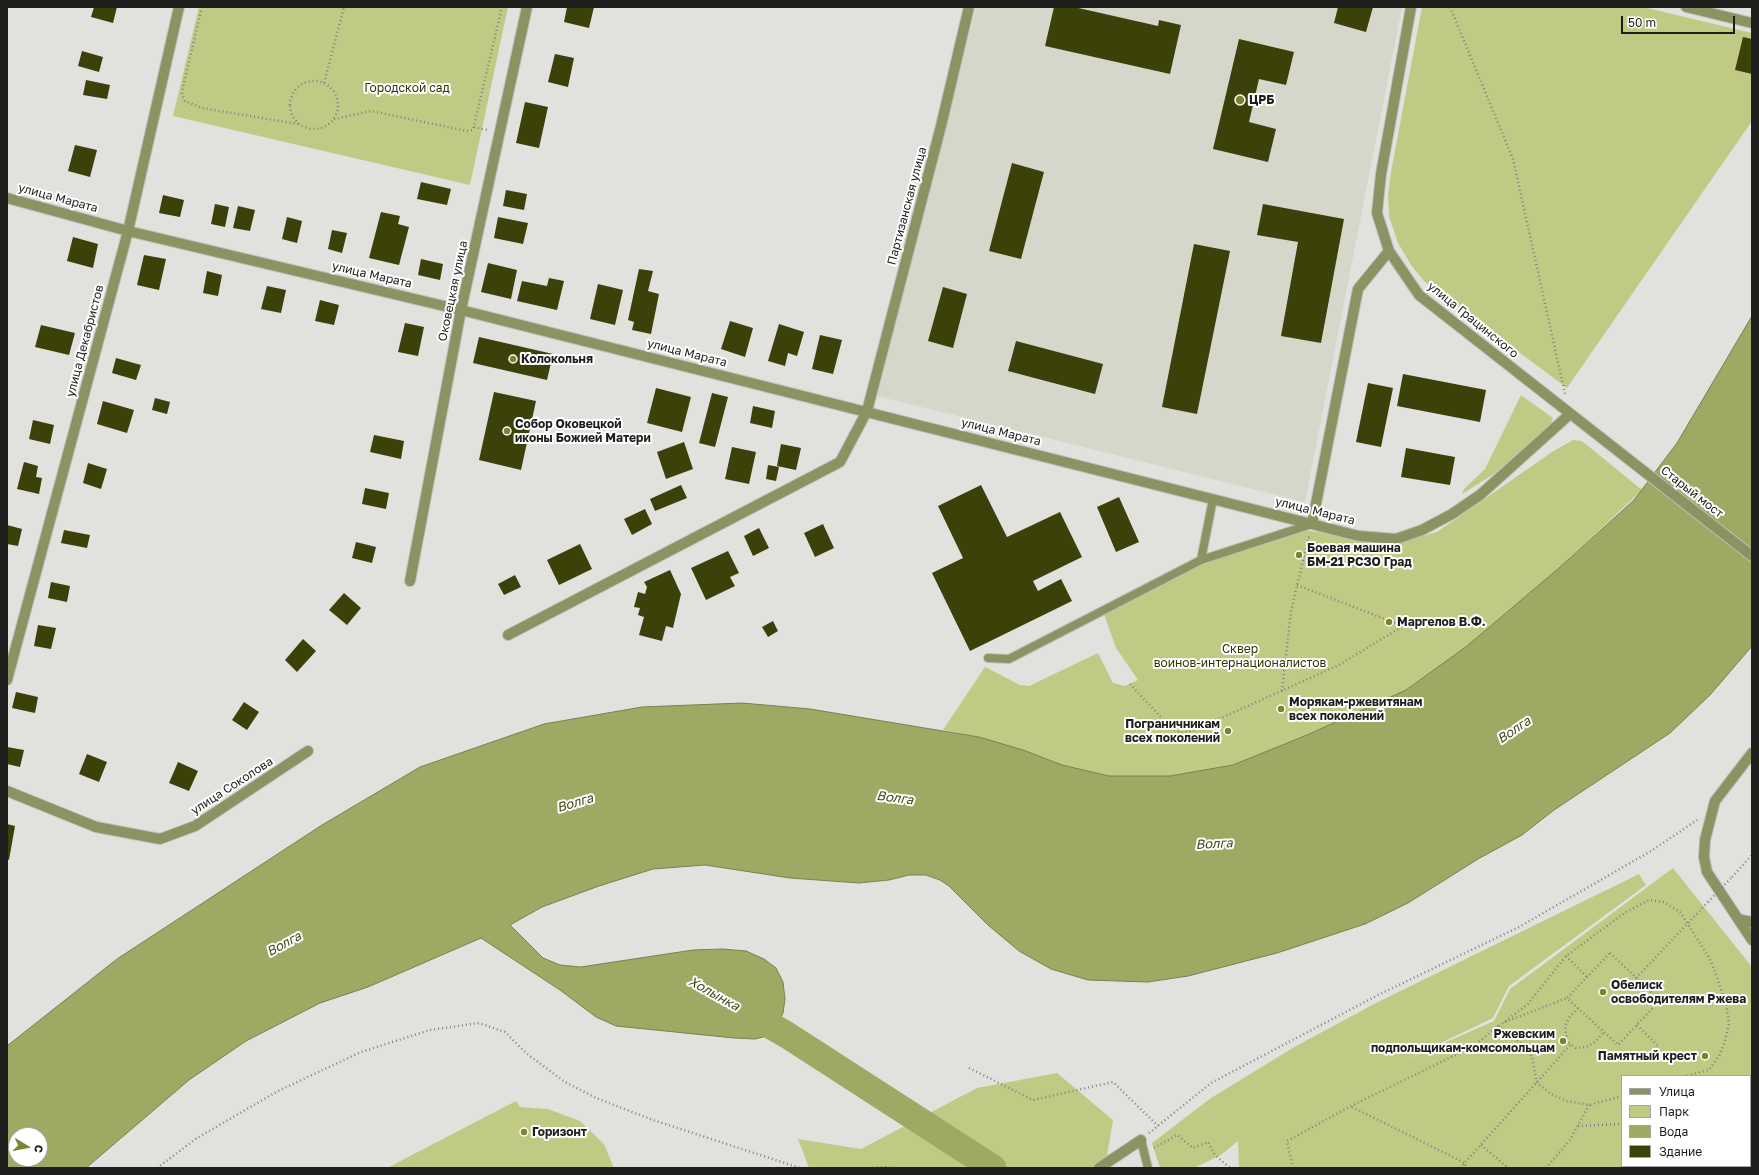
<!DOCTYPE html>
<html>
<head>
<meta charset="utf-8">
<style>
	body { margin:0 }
	#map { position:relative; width:1759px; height:1175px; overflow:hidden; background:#e1e2dd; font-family:"Golos Text",sans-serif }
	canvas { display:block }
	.frame { position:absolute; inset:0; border:8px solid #1e1e1d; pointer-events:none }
	.legend { position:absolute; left:1621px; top:1075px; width:130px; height:92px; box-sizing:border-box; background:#fff; border:1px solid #a5a5a5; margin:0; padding:5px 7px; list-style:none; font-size:12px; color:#1e1e1d }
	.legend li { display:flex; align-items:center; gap:8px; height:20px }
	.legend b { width:20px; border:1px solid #a5a5a5 }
	.north { position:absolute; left:8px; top:1127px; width:40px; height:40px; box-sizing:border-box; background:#fff; border:1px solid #a5a5a5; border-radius:50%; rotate:100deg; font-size:11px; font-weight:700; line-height:16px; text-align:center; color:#1e1e1d }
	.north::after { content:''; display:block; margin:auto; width:14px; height:18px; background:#7c8430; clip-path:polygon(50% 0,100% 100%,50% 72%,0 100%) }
	.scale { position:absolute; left:1621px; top:16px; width:114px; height:18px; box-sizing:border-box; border:2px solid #1e1e1d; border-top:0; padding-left:5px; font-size:12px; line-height:14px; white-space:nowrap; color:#1e1e1d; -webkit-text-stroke:3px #fff; paint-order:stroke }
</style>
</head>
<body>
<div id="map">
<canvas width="1759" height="1175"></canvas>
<div class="frame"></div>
<ul class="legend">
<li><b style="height:5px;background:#8c9362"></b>Улица</li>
<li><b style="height:11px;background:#c1ca85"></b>Парк</li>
<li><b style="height:11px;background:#a0a963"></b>Вода</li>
<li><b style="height:11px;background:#3c4109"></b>Здание</li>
</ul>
<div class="north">С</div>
<div class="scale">50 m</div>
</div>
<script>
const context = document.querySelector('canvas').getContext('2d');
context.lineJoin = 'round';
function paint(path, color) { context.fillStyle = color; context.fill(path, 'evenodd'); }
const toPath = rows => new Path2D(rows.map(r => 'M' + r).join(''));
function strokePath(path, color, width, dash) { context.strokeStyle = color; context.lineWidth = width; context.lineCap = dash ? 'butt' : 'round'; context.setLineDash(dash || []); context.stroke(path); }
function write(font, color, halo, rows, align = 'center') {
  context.font = font + ' "Golos Text",sans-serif'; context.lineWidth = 4; context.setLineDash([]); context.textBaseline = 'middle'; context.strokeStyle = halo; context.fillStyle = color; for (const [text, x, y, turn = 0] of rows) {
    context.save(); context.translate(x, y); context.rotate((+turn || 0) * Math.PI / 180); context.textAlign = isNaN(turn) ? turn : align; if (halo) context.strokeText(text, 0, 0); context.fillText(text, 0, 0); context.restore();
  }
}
const built = toPath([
	[976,7,1402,7,1305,502,877,396]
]);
const green = toPath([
	[199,7,508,7,470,185,173,116],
	[1422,7,1643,7,1752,33,1752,121,1567,388,1424,281,1411,265,1398,243,1389,216,1388,195,1391,172],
	[1521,395,1553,418,1551,424,1494,474,1462,494,1464,489,1485,469],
	[1573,440,1582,441,1642,490,1559,568,1467,646,1406,690,1307,735,1233,765,1170,776,1109,776,1062,765,1023,750,979,737,943,730,985,667,1020,685,1029,686,1098,653,1113,683,1125,686,1138,680,1116,648,1104,614,1201,564,1301,530,1401,542,1437,532,1552,452],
	[1673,868,1752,967,1752,1125,1750,1125,1750,1076,1622,1076,1622,1166,1662,1166,1663,1168,1239,1168,1238,1141,1221,1155,1194,1168,1160,1168,1152,1143,1211,1098,1296,1046,1376,1003,1639,874,1646,885,1509,986,1493,1018,1403,1061,1494,1021,1510,989],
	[1057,1073,1113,1120,1105,1168,809,1168,798,1139,861,1149,977,1088],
	[516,1101,520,1107,548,1109,580,1121,604,1144,614,1168,387,1168],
	[1750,1127,1752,1127,1752,1168,1668,1168,1666,1166,1750,1166]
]);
const water = toPath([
	[1752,316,1752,646,1710,695,1670,733,1554,810,1522,835,1478,859,1408,903,1365,924,1277,953,1188,976,1148,982,1088,980,1051,969,1019,951,988,925,949,886,940,880,926,875,909,875,889,880,859,883,790,878,705,865,653,869,599,886,542,907,510,925,543,958,560,965,581,967,693,950,722,949,746,951,764,959,776,968,783,982,785,999,783,1013,777,1026,771,1035,755,1039,734,1038,616,1026,596,1017,560,990,481,938,368,987,320,1003,246,1041,189,1080,86,1168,7,1168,7,1046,117,959,322,825,420,767,544,724,642,707,742,703,810,709,979,737,1023,750,1062,765,1109,776,1170,776,1233,765,1307,735,1406,690,1467,646,1559,568,1634,500,1677,443,1752,316],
	[16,1135,40,1135,40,1159,16,1159,16,1135]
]);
const river = toPath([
	[743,1010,787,1035,993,1168]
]);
const building = toPath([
	[94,7,117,7,113,23,91,17],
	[567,7,594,7,589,28,564,22],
	[1054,7,1074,7,1158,26,1159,20,1181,25,1170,74,1045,46],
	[1338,7,1373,7,1366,32,1334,23],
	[1743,37,1752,39,1752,74,1735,70],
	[1239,39,1294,52,1286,85,1259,79,1249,122,1276,129,1268,162,1213,149],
	[82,51,103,57,99,72,78,66],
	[555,54,574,58,568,87,548,82],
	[86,80,110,85,107,99,83,95],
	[525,102,548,107,539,148,516,143],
	[75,145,97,150,90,177,68,171],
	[1012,163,1044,172,1021,259,989,251],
	[421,182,451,189,447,205,417,199],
	[506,190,527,194,524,210,503,206],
	[163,195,184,200,180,217,159,213],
	[215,204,229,207,225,227,211,224],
	[1263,204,1344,219,1321,343,1281,336,1298,242,1257,235],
	[238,206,255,210,250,231,233,228],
	[381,212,400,216,398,224,409,227,399,265,369,258],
	[287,217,302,221,297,243,282,239],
	[498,217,528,223,523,244,494,238],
	[332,230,347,233,342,253,328,249],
	[73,237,98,244,93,268,67,261],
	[1194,244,1230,251,1197,414,1162,407],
	[144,255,166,259,159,290,137,285],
	[421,259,443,264,440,280,418,275],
	[488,263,517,270,511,299,481,292],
	[639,269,653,271,648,291,659,294,651,334,632,330,634,322,628,320],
	[207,271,222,275,218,296,203,293],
	[549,278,564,281,557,310,517,301,522,281,547,286],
	[598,284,623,290,615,325,590,319],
	[267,286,286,290,281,313,261,309],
	[943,287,967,294,953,348,928,341],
	[320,300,339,305,334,325,315,321],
	[730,321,753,328,745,357,721,349],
	[405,323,424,327,418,356,398,352],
	[779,324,804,332,797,356,788,353,785,366,768,361],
	[41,325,75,333,69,355,35,347],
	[820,335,842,340,833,374,812,369],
	[479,337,553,354,547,380,473,363],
	[1016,341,1103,364,1095,394,1008,371],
	[116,358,141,365,136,380,112,373],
	[1403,374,1486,390,1480,422,1397,406],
	[1368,383,1393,388,1381,447,1356,442],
	[656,388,691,397,682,432,647,423],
	[494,392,536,401,521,470,479,460],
	[712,393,728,397,715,447,699,443],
	[155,398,170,402,167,414,152,410],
	[103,401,134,410,127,433,97,424],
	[753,406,775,411,772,428,750,423],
	[33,420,54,425,50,444,29,439],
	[374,435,404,441,401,459,370,452],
	[684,442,693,469,666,479,657,452],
	[781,444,801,448,796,470,777,466],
	[732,447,756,452,749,484,725,479],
	[1406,448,1455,457,1450,485,1401,477],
	[24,462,38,466,36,477,42,478,39,494,17,489],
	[88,463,107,469,101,489,83,483],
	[768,465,779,467,776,481,766,479],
	[681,485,687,498,655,511,650,499],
	[981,485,1007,537,1060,512,1082,557,1033,581,1038,591,1061,579,1072,601,970,651,932,573,963,558,938,506],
	[365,488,389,493,386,509,362,504],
	[1119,497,1139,542,1116,552,1097,507],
	[645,509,652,524,632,535,624,519],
	[823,524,834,548,815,557,804,533],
	[7,525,22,529,18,546,7,544],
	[759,528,769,548,753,556,744,536],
	[64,530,90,535,87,548,61,543],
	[356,542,376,547,372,563,352,558],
	[580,544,592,569,559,585,547,560],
	[728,551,739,573,730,577,735,586,706,600,691,568],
	[670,570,681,594,673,628,666,626,662,641,639,635,644,617,638,615,640,608,634,607,638,592,645,594,647,587,644,582],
	[515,575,521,587,504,595,498,584],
	[51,582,70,586,67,602,48,598],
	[344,593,361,608,347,625,329,610],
	[773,621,778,631,768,637,762,627],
	[38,625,56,628,51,649,34,646],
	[303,639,316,651,297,672,285,660],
	[16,692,38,697,35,713,12,708],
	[244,702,259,712,247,730,232,720],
	[7,747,24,750,20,767,7,764],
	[87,754,107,762,99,782,79,774],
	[178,762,198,771,189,791,169,783],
	[7,824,15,826,9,860,7,859]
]);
const path = toPath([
	[202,7,183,87,182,94,185,101,202,108,298,124],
	[1450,7,1513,159,1565,394],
	'290 105a24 24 0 1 1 48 0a24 24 0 1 1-48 0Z',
	[324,83,344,7],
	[334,119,371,111,467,131,473,130,502,7],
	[474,127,487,130],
	[1297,585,1403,626],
	[1130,684,1171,728,1180,733,1192,731,1339,665,1403,626],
	[1282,691,1291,611,1309,536],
	[1732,877,1752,855],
	[1610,953,1660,1000,1618,1045,1567,998,1610,953],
	[1566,956,1587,977],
	[1636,978,1708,902],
	[1578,1008,1569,1018,1565,1026,1567,1041,1576,1048,1586,1047,1594,1043,1604,1032],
	[1505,1022,1567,998],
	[1637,1025,1659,1047],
	[969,1068,1033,1100,1113,1082,1158,1126],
	[1622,1096,1589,1105,1566,1101,1551,1094,1537,1083,1532,1057,1523,1045,1499,1026,1528,1004,1566,956,1626,912,1649,900,1664,902,1681,913,1711,961,1726,1003,1729,1024,1724,1044,1719,1056,1709,1070,1686,1076],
	[1352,1107,1465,1163,1466,1168],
	[1750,1112,1752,1111],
	[1578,1126,1622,1124],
	[1149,1133,1211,1083,1378,995,1519,927,1651,851,1697,820],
	[1481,1145,1508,1168],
	[1154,1148,1177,1135,1193,1148,1208,1142,1215,1155,1230,1168],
	[157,1168,197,1138,278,1091,361,1052,430,1030,479,1023,505,1032,526,1053,565,1082,596,1098,653,1120,800,1168],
	[869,1168,882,1167,896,1168],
	[1293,1168,1287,1141,1351,1106,1474,1046,1499,1025],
	[1460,1168,1571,1044],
	[1546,1168,1570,1140,1589,1105]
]);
const service = toPath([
	[1201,560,1213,499],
	[988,658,1009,659,1201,560,1312,524],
	[1141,1140,1148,1168]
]);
const minor = toPath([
	[1411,7,1381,174,1377,213,1389,251,1419,295,1752,556],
	[1686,7,1752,23],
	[7,198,128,231,461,310,1359,536,1396,539,1422,530,1452,514,1480,495,1570,414],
	[1312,524,1358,289,1389,251],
	[410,581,461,310,527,7],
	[508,635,840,462,867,411,941,126,969,7],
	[7,680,128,231,179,7],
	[1752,753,1715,801,1705,840,1704,857,1707,872,1752,940],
	[7,791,96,827,160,839,195,826,308,751],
	[1738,919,1752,922],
	[1099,1168,1141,1140]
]);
const pathBridge = toPath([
	[1708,902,1732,877]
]);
const markers = [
	[1240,100,5,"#7c8430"],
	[513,359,4,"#7c8430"],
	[507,431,4,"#7c8430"],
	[1299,555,4,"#7c8430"],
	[1389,622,4,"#7c8430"],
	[1281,709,4,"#7c8430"],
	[1228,731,4,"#7c8430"],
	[1603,992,4,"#7c8430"],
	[1563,1041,4,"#7c8430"],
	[1705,1056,4,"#7c8430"],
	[524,1132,4,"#7c8430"]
];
const parkNames = [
	["Городской сад",407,88],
	["Сквер",1240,649],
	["воинов-интернационалистов",1240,663]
];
const poiNames = [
	["ЦРБ",1249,100],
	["Колокольня",521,359],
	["Собор Оковецкой",515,424],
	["иконы Божией Матери",515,438],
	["Боевая машина",1307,548],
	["БМ-21 РСЗО Град",1307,562],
	["Маргелов В.Ф.",1397,622],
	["Морякам-ржевитянам",1289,702],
	["всех поколений",1289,716],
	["Пограничникам",1220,724,"right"],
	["всех поколений",1220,738,"right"],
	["Обелиск",1611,985],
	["освободителям Ржева",1611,999],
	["Ржевским",1555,1034,"right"],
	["подпольщикам-комсомольцам",1555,1048,"right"],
	["Памятный крест",1697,1056,"right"],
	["Горизонт",532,1132]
];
const streetNames = [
	["улица Марата",58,198,15],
	["Партизанская улица",907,206,-75],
	["улица Марата",372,275,13],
	["Оковецкая улица",453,291,-78],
	["улица Грацинского",1473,320,39],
	["улица Декабристов",85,341,-75],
	["улица Марата",687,353,14],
	["улица Марата",1001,432,14],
	["Старый мост",1692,492,38],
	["улица Марата",1315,511,14],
	["улица Соколова",232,786,-33]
];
const waterNames = [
	["Волга",1514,730,-34],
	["Волга",895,798,7],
	["Волга",575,803,-17],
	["Волга",1214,844,-3],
	["Волга",284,944,-29],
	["Холынка",714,994,29]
];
paint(built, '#d5d7cb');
paint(green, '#c1ca85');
paint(water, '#a0a963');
strokePath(water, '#797f4e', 1);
strokePath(river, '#a0a963', 27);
paint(building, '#3c4109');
strokePath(service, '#bebfba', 10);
strokePath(minor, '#bebfba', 12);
strokePath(path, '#82827f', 2.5, [1, 3]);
strokePath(service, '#8c9362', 8);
strokePath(minor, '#8c9362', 10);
strokePath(pathBridge, '#82827f', 2.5, [1, 3]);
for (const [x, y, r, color] of markers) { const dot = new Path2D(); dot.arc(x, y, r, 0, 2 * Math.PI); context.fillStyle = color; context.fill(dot); strokePath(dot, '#fff', 1.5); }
write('12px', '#323700', '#fff', parkNames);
write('bold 12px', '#1e1e1d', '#fff', poiNames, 'left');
write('12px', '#1e1e1d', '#fff', streetNames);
write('italic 13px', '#444914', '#fff', waterNames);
</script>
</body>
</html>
